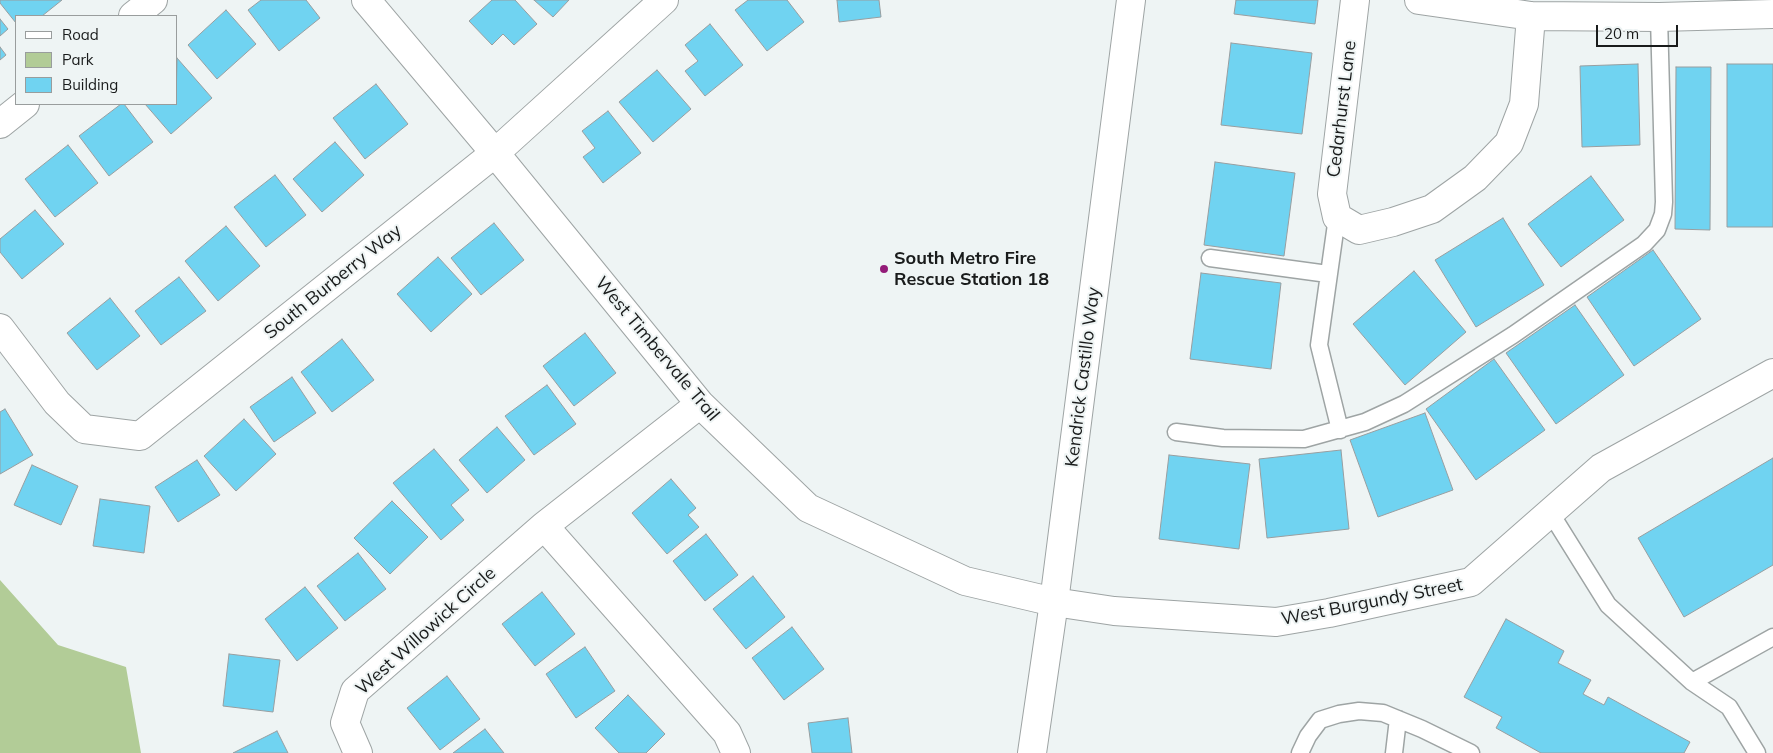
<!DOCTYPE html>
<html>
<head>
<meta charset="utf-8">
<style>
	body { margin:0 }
	#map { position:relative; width:1773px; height:753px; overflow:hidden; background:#eef4f4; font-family:Mulish,sans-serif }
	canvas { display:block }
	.legend { position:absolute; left:15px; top:15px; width:162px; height:90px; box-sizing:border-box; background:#eef4f4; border:1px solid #999d9d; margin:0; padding:6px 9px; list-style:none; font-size:15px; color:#191b1b }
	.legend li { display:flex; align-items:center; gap:10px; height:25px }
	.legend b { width:25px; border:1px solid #999d9d }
	.scale { position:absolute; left:1596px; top:25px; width:82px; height:22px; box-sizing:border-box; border:2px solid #191b1b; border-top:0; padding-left:6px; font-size:15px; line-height:18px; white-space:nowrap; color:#191b1b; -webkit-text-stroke:4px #eef4f4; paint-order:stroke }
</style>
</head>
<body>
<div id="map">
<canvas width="1773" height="753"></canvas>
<ul class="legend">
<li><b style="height:6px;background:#fff"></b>Road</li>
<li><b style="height:14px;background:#b2cc97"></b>Park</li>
<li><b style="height:14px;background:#70d3f1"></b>Building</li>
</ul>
<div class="scale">20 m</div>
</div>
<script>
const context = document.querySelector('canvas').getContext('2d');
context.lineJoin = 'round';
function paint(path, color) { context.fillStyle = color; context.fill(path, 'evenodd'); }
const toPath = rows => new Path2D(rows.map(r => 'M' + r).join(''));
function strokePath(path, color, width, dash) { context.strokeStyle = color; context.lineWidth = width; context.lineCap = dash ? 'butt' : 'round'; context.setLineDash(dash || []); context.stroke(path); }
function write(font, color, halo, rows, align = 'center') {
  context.font = font + ' Mulish,sans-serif'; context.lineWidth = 4; context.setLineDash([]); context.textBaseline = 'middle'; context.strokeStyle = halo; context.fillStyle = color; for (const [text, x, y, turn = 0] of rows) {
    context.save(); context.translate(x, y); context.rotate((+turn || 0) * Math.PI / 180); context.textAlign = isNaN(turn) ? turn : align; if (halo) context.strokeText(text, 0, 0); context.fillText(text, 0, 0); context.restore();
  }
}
const green = toPath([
	[0,580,58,645,126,667,141,753,0,753]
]);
const building = toPath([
	[0,0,62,0,42,16,16,16,16,23,0,3,0,0],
	[261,0,306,0,320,18,279,51,248,10,261,0],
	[492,0,515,0,537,24,514,45,503,34,492,45,469,21,492,0],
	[534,0,569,0,553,17,534,0],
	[748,0,787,0,804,22,767,51,735,10,748,0],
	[837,0,879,0,881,17,839,22,837,0],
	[1236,0,1318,0,1315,24,1234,14,1236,0],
	[226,10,256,44,217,79,188,45,226,10],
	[0,19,8,29,0,36,0,19],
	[710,24,743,65,705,96,685,71,698,61,685,45,710,24],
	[1231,43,1312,53,1302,134,1221,125,1231,43],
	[0,47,6,55,0,60,0,47],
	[177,58,212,98,171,134,145,104,176,104,177,58],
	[1638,64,1640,145,1582,147,1580,66,1638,64],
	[1727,64,1773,64,1773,227,1727,227,1727,64],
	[1676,67,1711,67,1710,230,1675,229,1676,67],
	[657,70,691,109,653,142,619,102,657,70],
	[376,84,408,124,365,159,333,118,376,84],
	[121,104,124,104,153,142,109,176,79,136,121,104],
	[608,111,641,153,603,183,583,157,595,148,582,131,608,111],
	[335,142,364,175,322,212,293,179,335,142],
	[68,145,98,183,55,217,25,179,68,145],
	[1215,162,1295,173,1284,256,1204,245,1215,162],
	[275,175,306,215,266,247,234,207,275,175],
	[1591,176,1624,220,1561,267,1528,224,1591,176],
	[35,210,64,244,22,279,0,252,0,239,35,210],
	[1503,218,1544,285,1476,327,1435,260,1503,218],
	[494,223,524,260,481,295,451,258,494,223],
	[226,226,260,266,218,301,185,261,226,226],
	[1653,250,1701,319,1634,366,1587,297,1653,250],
	[438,257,472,294,431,332,397,294,438,257],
	[1414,271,1466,332,1405,385,1353,324,1414,271],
	[1201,273,1281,283,1271,369,1190,359,1201,273],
	[179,277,206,311,161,345,135,311,179,277],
	[110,298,140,336,97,370,67,333,110,298],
	[1575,305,1624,375,1556,424,1506,353,1575,305],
	[585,333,616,373,574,406,543,366,585,333],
	[342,339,374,380,332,412,301,372,342,339],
	[1494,359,1545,430,1476,480,1426,409,1494,359],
	[292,377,316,413,274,442,250,407,292,377],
	[547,385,576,424,534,455,505,416,547,385],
	[5,409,33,455,0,474,0,412,5,409],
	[1425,413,1453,490,1378,517,1350,440,1425,413],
	[244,419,276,454,236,491,204,456,244,419],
	[497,427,525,460,487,493,459,460,497,427],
	[434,449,469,490,451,505,464,520,441,540,393,483,434,449],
	[1341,450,1349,529,1267,538,1259,459,1341,450],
	[1169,455,1250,464,1239,549,1159,539,1169,455],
	[1773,458,1773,565,1684,617,1638,538,1773,458],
	[197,460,220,495,178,522,155,487,197,460],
	[32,465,78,486,61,525,14,505,32,465],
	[671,479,696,508,688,515,699,527,667,554,632,513,671,479],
	[100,499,150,506,144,553,93,546,100,499],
	[392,501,428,537,390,574,354,538,392,501],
	[706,534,738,575,705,601,673,561,706,534],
	[358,553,386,589,345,621,317,586,358,553],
	[753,576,785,617,746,649,713,609,753,576],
	[305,587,338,628,297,661,265,619,305,587],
	[542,592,575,634,535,666,502,624,542,592],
	[1506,619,1564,651,1558,663,1591,680,1583,694,1604,705,1608,697,1690,742,1684,753,1541,753,1496,728,1502,717,1464,697,1506,619],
	[792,627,824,669,784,700,752,658,792,627],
	[585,647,615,691,576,718,546,674,585,647],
	[229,654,280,660,273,712,223,706,229,654],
	[447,676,480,719,440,750,407,708,447,676],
	[628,695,665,734,646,753,619,753,595,728,628,695],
	[848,718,852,753,812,753,808,723,848,718],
	[485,729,504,753,453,753,485,729],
	[277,731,288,753,233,753,277,731]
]);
const service = toPath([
	[1337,217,1319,345,1340,430],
	[1210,258,1328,274],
	[1176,432,1223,438,1304,439,1365,422,1404,404,1513,335,1644,244,1657,230,1663,214,1664,202,1659,17],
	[1550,512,1608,605,1692,682,1729,707,1757,753],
	[1692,682,1773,637],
	[1300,753,1308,736,1320,720,1339,714,1359,711,1383,713,1422,729,1471,753],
	[1394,753,1398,719]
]);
const minor = toPath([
	[366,0,495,153,700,404,808,508,965,581,1054,602,1114,611,1276,622,1329,613,1471,582,1601,468,1773,373],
	[1355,0,1332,194,1337,217,1359,230,1393,222,1432,209,1475,178,1509,143,1524,104,1531,16],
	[1419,0,1531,16,1659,17,1773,14],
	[133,16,153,0],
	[0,124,25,104],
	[0,328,57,403,84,429,140,436,495,153,664,0],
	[544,526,700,404],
	[358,753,345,723,355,691,544,526,727,733,736,753]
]);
const secondary = toPath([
	[1032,753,1054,602,1131,0]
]);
const markers = [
	[884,269,5,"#931b78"]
];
const streetNames = [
	["Cedarhurst Lane",1342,109,-83],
	["South Burberry Way",333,282,-39],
	["West Timbervale Trail",657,349,50],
	["Kendrick Castillo Way",1083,377,-83],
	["West Burgundy Street",1372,602,-11],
	["West Willowick Circle",426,631,-42]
];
const poiNames = [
	["South Metro Fire",894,259],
	["Rescue Station 18",894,280]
];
paint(green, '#b2cc97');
paint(building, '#70d3f1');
strokePath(building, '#989ea0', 1);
strokePath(service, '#9ea4a4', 19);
strokePath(minor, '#9ea4a4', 30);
strokePath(secondary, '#9ea4a4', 30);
strokePath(service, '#fff', 16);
strokePath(minor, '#fff', 28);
strokePath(secondary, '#fff', 28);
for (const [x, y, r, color] of markers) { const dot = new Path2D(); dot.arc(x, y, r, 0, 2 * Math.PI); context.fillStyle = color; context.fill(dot); strokePath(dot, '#eef4f4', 2); }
write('18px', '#191b1b', '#eef4f4', streetNames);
write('bold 18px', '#191b1b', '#eef4f4', poiNames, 'left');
</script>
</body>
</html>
